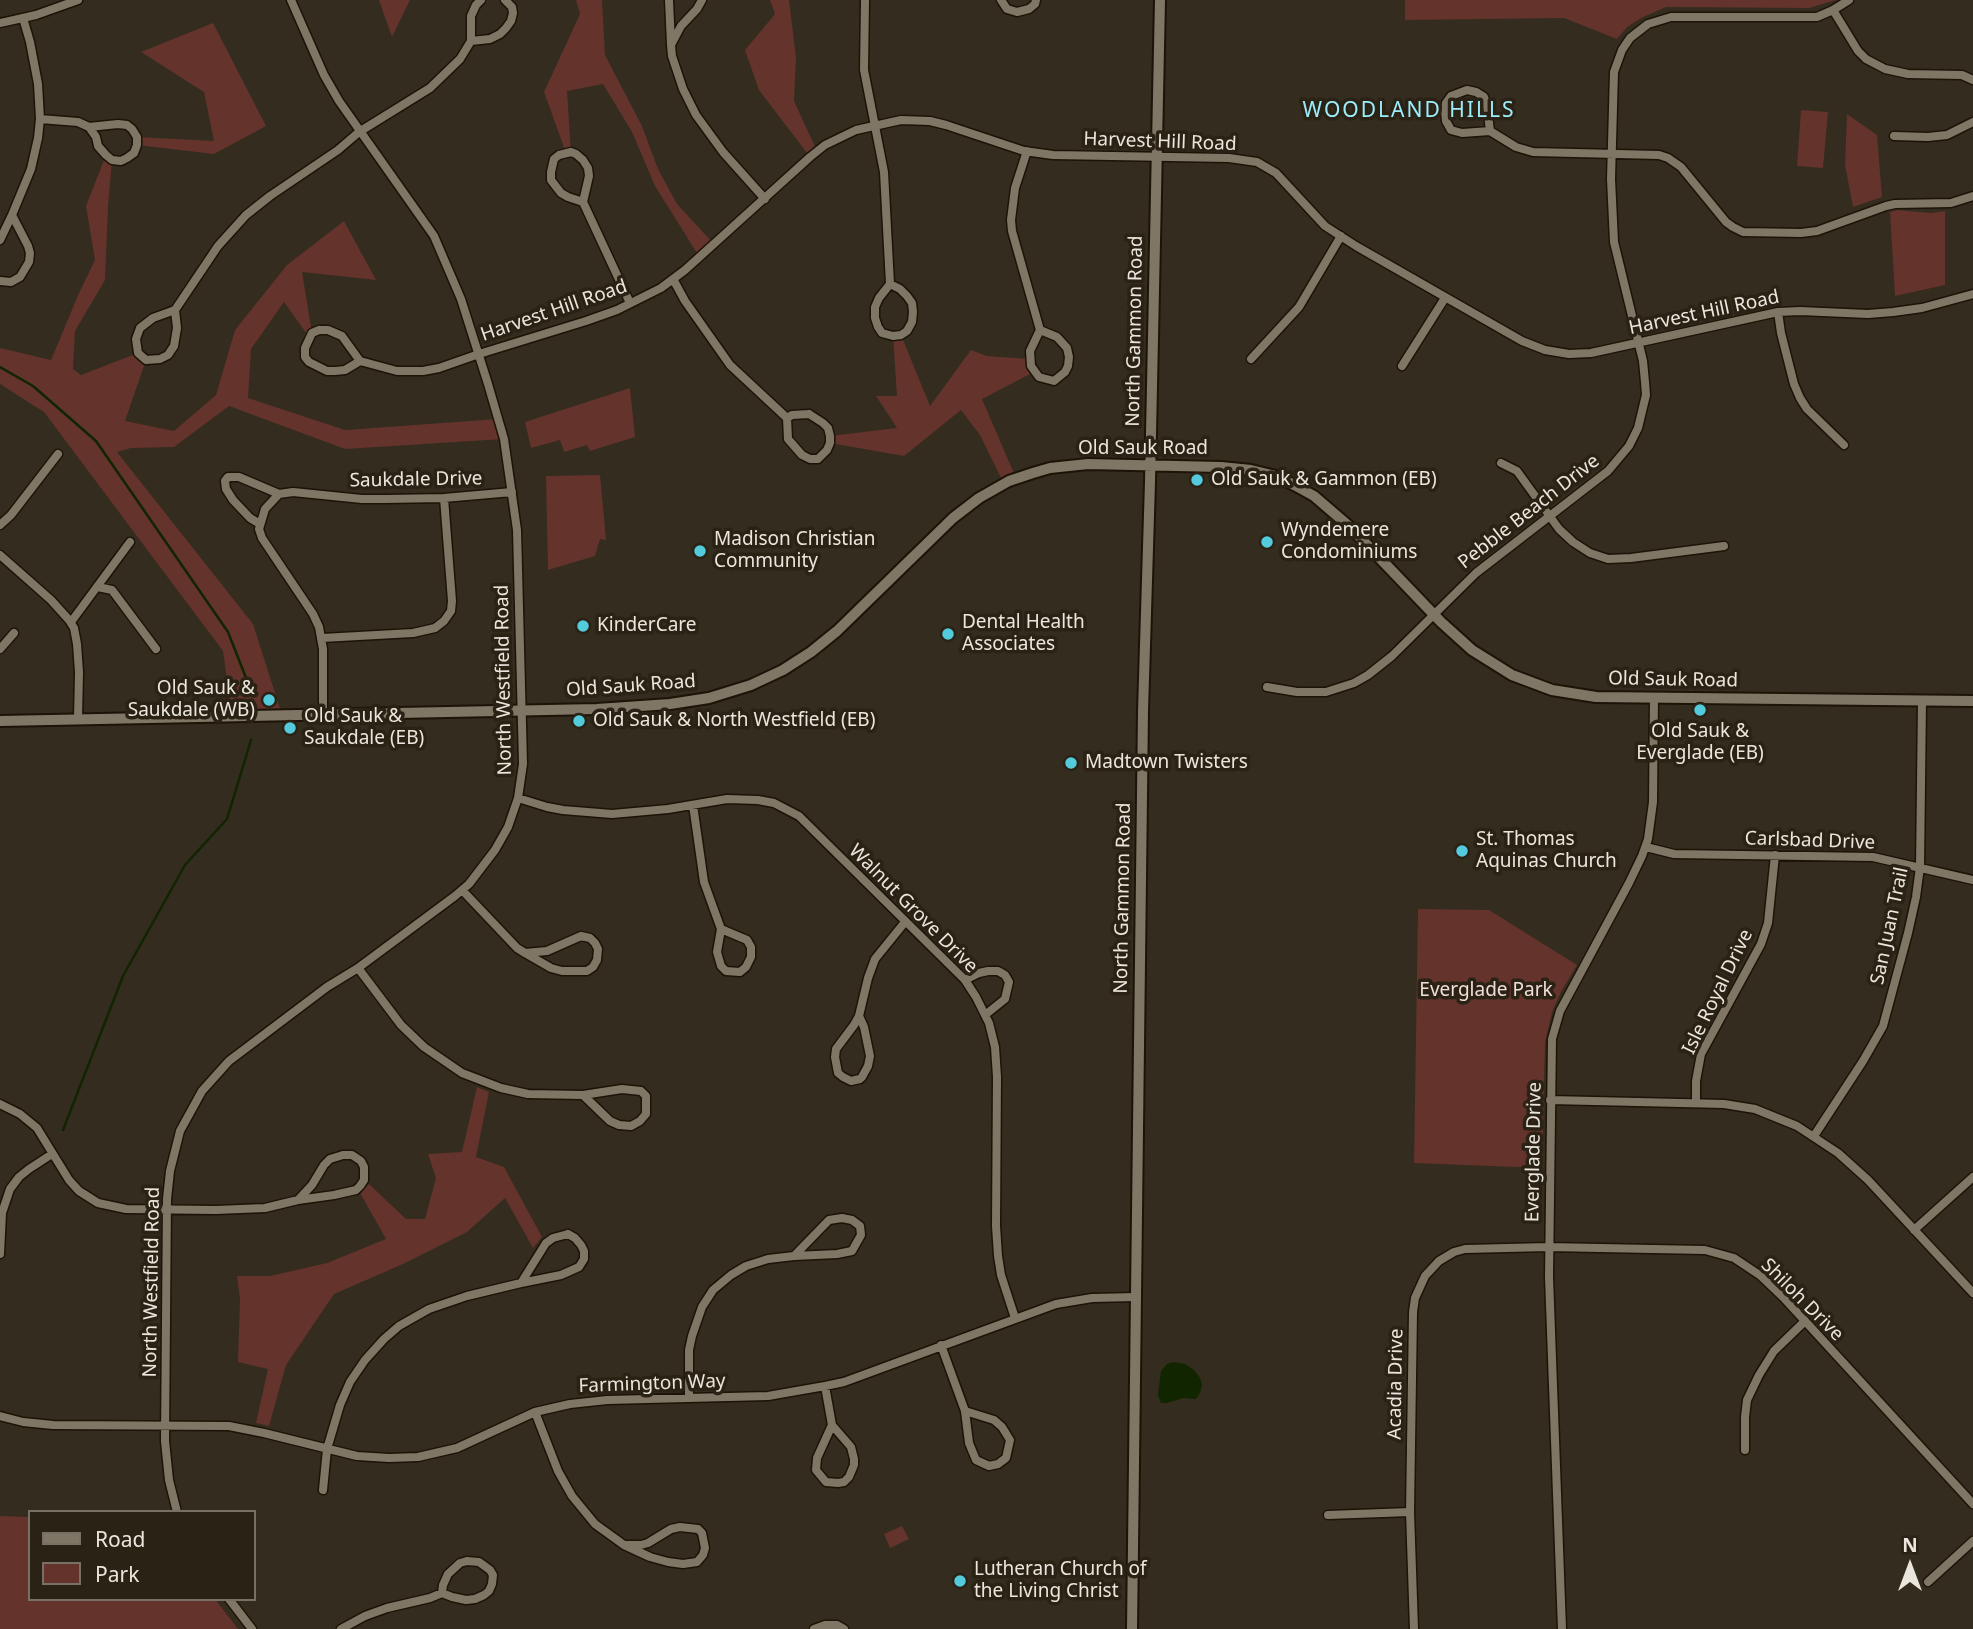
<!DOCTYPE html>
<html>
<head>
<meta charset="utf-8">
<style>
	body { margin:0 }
	#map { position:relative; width:1973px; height:1629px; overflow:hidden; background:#342c1e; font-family:"Noto Sans",sans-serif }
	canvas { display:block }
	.legend { position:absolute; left:28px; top:1510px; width:228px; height:91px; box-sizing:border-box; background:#2a2214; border:2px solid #777064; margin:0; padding:9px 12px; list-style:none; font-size:21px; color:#ebe6dd }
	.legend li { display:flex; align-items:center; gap:14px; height:35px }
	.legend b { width:35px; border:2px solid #777064 }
	.north { position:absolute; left:1875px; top:1531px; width:70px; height:70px; -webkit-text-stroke:5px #2a2214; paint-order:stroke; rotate:0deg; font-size:19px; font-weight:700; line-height:28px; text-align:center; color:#ebe6dd }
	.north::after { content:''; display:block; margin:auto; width:24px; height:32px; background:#ebe6dd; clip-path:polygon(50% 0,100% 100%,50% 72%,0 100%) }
</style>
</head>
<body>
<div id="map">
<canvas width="1973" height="1629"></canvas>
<ul class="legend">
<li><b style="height:9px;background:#807666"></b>Road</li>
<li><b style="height:19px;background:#63332c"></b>Park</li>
</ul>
<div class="north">N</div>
</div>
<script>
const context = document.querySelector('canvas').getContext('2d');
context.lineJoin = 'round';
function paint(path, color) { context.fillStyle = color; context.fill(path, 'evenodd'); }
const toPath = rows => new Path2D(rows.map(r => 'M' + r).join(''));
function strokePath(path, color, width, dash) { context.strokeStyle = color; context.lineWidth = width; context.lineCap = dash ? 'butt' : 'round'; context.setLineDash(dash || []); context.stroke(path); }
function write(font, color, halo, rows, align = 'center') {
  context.font = font + ' "Noto Sans",sans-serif'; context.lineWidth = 7; context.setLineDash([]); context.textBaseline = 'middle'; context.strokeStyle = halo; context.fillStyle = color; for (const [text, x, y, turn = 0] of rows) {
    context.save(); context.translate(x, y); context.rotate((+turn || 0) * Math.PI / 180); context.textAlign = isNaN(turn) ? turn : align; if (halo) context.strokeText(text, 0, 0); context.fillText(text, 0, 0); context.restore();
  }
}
const green = toPath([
	[379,0,410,0,392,37],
	[576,0,602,0,605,55,642,126,658,169,677,204,714,244,700,258,655,186,632,132,603,84,567,91,571,152,566,153,544,92,580,14],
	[770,0,789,0,796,58,794,101,817,151,810,157,759,90,745,50,775,14],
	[1405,0,1836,0,1809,8,1666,7,1643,17,1627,27,1617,39,1564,18,1405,20],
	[213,23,266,126,214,154,137,145,137,137,214,141,204,92,141,52],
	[1801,110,1828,112,1823,168,1797,166],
	[1847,114,1877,135,1882,197,1853,207,1845,165],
	[106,155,112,160,108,207,105,280,75,331,73,369,81,375,138,353,146,360,125,421,174,431,216,395,235,330,287,265,344,221,376,280,302,272,312,333,309,337,284,302,251,349,248,398,345,430,498,419,504,439,345,449,229,406,174,447,131,448,117,452,253,624,282,715,232,716,223,651,44,412,0,384,0,348,51,360,79,293,95,260,86,206],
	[1897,210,1931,213,1945,211,1945,285,1895,296,1890,212],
	[901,335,930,406,971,350,987,356,1030,359,1034,372,982,399,1016,478,1004,484,980,435,961,410,904,456,830,443,830,436,897,428,876,396,897,396,893,336],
	[630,388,635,437,590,451,587,445,564,452,560,440,531,448,525,422],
	[600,475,606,540,600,539,595,556,548,570,546,476],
	[1418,909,1489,910,1577,965,1561,992,1552,1012,1545,1043,1542,1168,1414,1163],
	[477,1087,489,1092,476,1157,504,1167,542,1237,533,1248,505,1198,467,1232,403,1264,334,1294,286,1365,269,1426,256,1423,268,1369,238,1362,240,1299,237,1276,270,1276,327,1263,386,1239,360,1193,369,1184,406,1219,425,1219,436,1178,428,1154,462,1152],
	[0,1516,30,1517,30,1599,215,1599,238,1629,0,1629],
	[902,1526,909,1539,890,1548,884,1534]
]);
const water = toPath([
	[1174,1362,1185,1364,1194,1370,1200,1378,1202,1385,1200,1393,1196,1399,1183,1398,1167,1403,1161,1403,1158,1395,1161,1371,1167,1364]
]);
const stream = toPath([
	[0,367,33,386,96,441,228,632,250,688],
	[63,1130,123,976,185,865,227,819,251,740]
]);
const street = toPath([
	[481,0,476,5,471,16,471,41,490,39,500,34,506,28,511,21,513,13,512,7,505,0],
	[669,0,671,45,681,26,697,9,702,0],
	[1001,0,1007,9,1017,12,1029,9,1035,4,1036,0],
	[865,1,864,70,884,172,890,284],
	[1833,10,1858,51,1866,59,1885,69,1908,74,1962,75,1973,80],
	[0,23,36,15,78,0],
	[671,45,672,56,683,89,696,115,723,152,765,199],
	[40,119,78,122,89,127],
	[118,124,127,125,132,129,137,137,137,145,134,153,127,158,121,161,112,160,106,155,98,146,96,137,89,127,118,124],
	[1490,131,1487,106,1484,97,1476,92,1467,90,1451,96,1446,103,1445,111,1446,121,1451,130,1462,133,1490,131,1516,147,1533,152,1659,155,1668,158,1681,167,1726,222,1733,227,1743,232,1801,233,1817,231,1886,206,1895,204,1951,203,1973,196],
	[1894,136,1928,137,1947,135,1973,122],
	[1027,151,1015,188,1011,220,1012,231,1040,330],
	[571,152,576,154,583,160,588,168,589,176,583,202,568,197,561,193,551,180,551,172,554,159,559,155,571,152],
	[583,202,630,303],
	[12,215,31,169,38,138,40,119,38,84,30,42,23,18],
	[0,240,12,215,28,246,30,253,29,262,20,277,11,282,0,281],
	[673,279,685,301,730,365,787,418],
	[890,284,900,289,907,296,912,303,913,312,912,322,907,331,901,335,893,336,882,333,878,327,875,318,875,307,879,298,890,284],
	[175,310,218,246,246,215,270,196,338,150,359,132,430,88,460,59,471,41],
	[175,310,177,328,174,346,168,355,160,359,146,360,138,353,136,339,140,328,153,318,175,310],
	[1778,312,1781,333,1794,384,1800,398,1807,409,1844,445],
	[319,330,328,330,342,336,360,361,345,370,335,371,327,371,309,362,305,357,305,348,312,333,319,330],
	[1040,330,1057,337,1067,348,1069,357,1068,366,1065,372,1054,381,1039,377,1031,366,1030,351,1040,330],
	[1251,359,1299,307,1341,236],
	[360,361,397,371,423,371,439,368,479,354,586,321,617,310,661,288,685,270,810,157,825,145,856,130,901,120,930,121,946,125,1024,151,1053,155,1229,158,1257,162,1276,173,1325,226,1356,246,1522,341,1545,350,1569,354,1591,353,1778,312,1800,311,1868,314,1893,312,1922,308,1973,294],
	[1402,366,1445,298],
	[809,414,823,423,828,428,830,436,830,443,827,450,818,459,810,459,802,455,788,439,787,418,792,415,809,414],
	[1501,463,1517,471,1559,529,1573,542,1590,553,1608,559,1631,558,1724,546],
	[279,494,265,509,259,529,262,538,313,614,319,627,323,649,323,714],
	[279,494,293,492,362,499,385,499,444,498,512,492],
	[260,524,250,518,233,500,226,489,225,481,228,477,239,477,279,494],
	[0,525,11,515,58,454],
	[0,555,51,600,69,620,74,628,77,644,79,672,78,719],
	[98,587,112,590,156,649],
	[71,622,130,542],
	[322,638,413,633,435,628,444,621,451,611,452,601,444,498],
	[0,649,14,633],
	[1267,687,1297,692,1326,692,1354,683,1368,675,1392,656,1476,573,1608,471,1629,446,1638,428,1646,395,1645,382,1643,361,1614,242,1611,179,1614,72,1622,50,1630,38,1648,24,1671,17,1817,17,1833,10,1849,0],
	[518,798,547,807,563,810,612,814,668,809,727,799,758,800,774,803,799,816,965,980,976,997,989,1023,995,1047,997,1077,996,1226,998,1256,1001,1275,1015,1318],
	[693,805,704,882,721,929],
	[1646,847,1674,854,1873,857,1973,880],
	[462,890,517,948,525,953],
	[721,929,747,940,751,947,751,957,746,967,740,972,726,971,721,966,717,952,721,929],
	[581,936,590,938,595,943,598,949,597,960,593,967,587,971,562,971,551,968,525,953,547,951,581,936],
	[358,968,401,1025,424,1047,462,1073,501,1088,528,1094,583,1095],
	[965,980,979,973,988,971,998,971,1005,975,1009,982,1005,999,985,1015],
	[859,1016,864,1027,870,1056,868,1066,862,1077,860,1079,851,1081,843,1077,838,1073,835,1057,836,1049,854,1025,859,1016],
	[859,1016,868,978,875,959,905,922],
	[622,1089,641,1091,646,1096,646,1114,640,1121,631,1126,619,1125,610,1121,583,1095,622,1089],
	[1550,1100,1724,1104,1755,1109,1797,1126,1838,1153,1868,1180,1973,1293],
	[1696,1102,1696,1081,1701,1054,1761,944,1768,923,1775,855],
	[0,1104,20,1114,37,1128,69,1180,79,1191,98,1203,126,1209,216,1210,265,1208,298,1200],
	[1814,1136,1863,1061,1883,1026,1908,933,1916,897,1920,867,1922,701],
	[343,1155,352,1155,361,1161,364,1167,364,1180,360,1186,356,1190,334,1195,298,1200,312,1185,324,1165,330,1159,343,1155],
	[842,1218,852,1220,860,1226,861,1235,852,1251,837,1254,794,1256,829,1220,842,1218],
	[1914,1230,1973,1177],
	[568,1234,575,1238,581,1245,584,1251,584,1259,579,1267,561,1275,521,1283,546,1243,553,1238,568,1234],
	[0,1254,2,1213,10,1189,19,1177,29,1169,52,1154],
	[941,1345,965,1411],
	[825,1386,832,1425],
	[689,1398,689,1350,692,1336,702,1307,713,1290,731,1275,746,1266,768,1259,794,1256],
	[965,1411,994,1420,1002,1427,1010,1440,1006,1458,998,1464,989,1466,976,1460,969,1443,965,1411],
	[535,1412,558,1471,572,1496,595,1524,624,1545],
	[0,1416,23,1422,53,1425,229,1426,264,1433,357,1456,389,1458,418,1457,457,1448,535,1412,570,1404,607,1400,768,1396,825,1386,844,1382,1056,1304,1092,1298,1136,1297],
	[832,1425,851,1447,854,1459,854,1465,849,1477,844,1482,838,1483,826,1482,816,1470,817,1458,832,1425],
	[1745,1450,1745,1417,1747,1400,1759,1375,1774,1351,1804,1322],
	[323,1490,327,1449,340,1405,350,1382,365,1360,384,1339,399,1326,429,1309,467,1296,521,1283],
	[177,1512,169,1480,165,1441,167,1199,170,1171,180,1131,202,1091,229,1061,327,987,358,968,455,896,469,884,495,850,508,827,518,798,523,764,517,530,504,439,488,384,461,299,434,236,339,101,324,75,291,0],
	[1328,1515,1410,1512],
	[680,1527,698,1529,702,1533,705,1548,703,1555,697,1562,683,1564,668,1562,650,1557,624,1545,641,1545,648,1543,671,1529,680,1527],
	[467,1561,479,1562,490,1570,493,1575,492,1584,489,1591,484,1595,475,1599,466,1600,452,1597,442,1593,443,1585,448,1574,460,1563,467,1561],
	[1928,1582,1973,1541],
	[229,1599,252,1629],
	[341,1629,365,1616,387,1608,430,1598,442,1593],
	[814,1629,825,1625,837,1625,844,1629],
	[1414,1629,1410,1512,1413,1312,1415,1298,1425,1276,1439,1261,1454,1252,1465,1249,1548,1247,1705,1250,1734,1258,1761,1276,1783,1297,1973,1504],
	[1562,1629,1549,1277,1552,1039,1560,1011,1629,883,1642,856,1648,839,1653,802,1654,698]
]);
const secondary = toPath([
	[0,721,597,709,670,704,709,698,751,685,783,670,811,652,837,631,953,518,979,498,1009,481,1033,473,1050,468,1088,464,1221,467,1251,470,1276,476,1296,486,1314,496,1350,527,1441,622,1472,650,1512,675,1552,690,1596,697,1973,701],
	[1132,1629,1143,711,1150,482,1160,0]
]);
const markers = [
	[1197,480,7,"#54cadd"],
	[1267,542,7,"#54cadd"],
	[700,551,7,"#54cadd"],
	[583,626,7,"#54cadd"],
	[948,634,7,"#54cadd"],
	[269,700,7,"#54cadd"],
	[1700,710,7,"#54cadd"],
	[579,721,7,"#54cadd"],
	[290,728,7,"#54cadd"],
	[1071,763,7,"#54cadd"],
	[1462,851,7,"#54cadd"],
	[960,1581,7,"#54cadd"]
];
const streetNames = [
	["Harvest Hill Road",1160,142,2],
	["Harvest Hill Road",554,311,-19],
	["Harvest Hill Road",1704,313,-12],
	["North Gammon Road",1135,331,-89],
	["Old Sauk Road",1143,449],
	["Saukdale Drive",416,480,-1],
	["Pebble Beach Drive",1529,512,-38],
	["North Westfield Road",504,680,-91],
	["Old Sauk Road",1673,680,1],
	["Old Sauk Road",631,686,-4],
	["Carlsbad Drive",1810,841,2],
	["North Gammon Road",1123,898,-89],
	["Walnut Grove Drive",913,909,45],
	["San Juan Trail",1890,926,-78],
	["Isle Royal Drive",1718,992,-64],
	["Everglade Drive",1534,1152,-89],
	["North Westfield Road",152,1282,-89],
	["Shiloh Drive",1802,1300,45],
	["Farmington Way",652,1384,-2],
	["Acadia Drive",1396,1384,-89]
];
const poiNames = [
	["Old Sauk & Gammon (EB)",1211,480],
	["Wyndemere",1281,531],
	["Condominiums",1281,553],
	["Madison Christian",714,540],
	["Community",714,562],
	["Dental Health",962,623],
	["Associates",962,645],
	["KinderCare",597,626],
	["Old Sauk &",255,689,"right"],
	["Saukdale (WB)",255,711,"right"],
	["Old Sauk &",304,717],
	["Saukdale (EB)",304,739],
	["Old Sauk & North Westfield (EB)",593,721],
	["Old Sauk &",1700,732,"center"],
	["Everglade (EB)",1700,754,"center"],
	["Madtown Twisters",1085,763],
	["St. Thomas",1476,840],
	["Aquinas Church",1476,862],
	["Lutheran Church of",974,1570],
	["the Living Christ",974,1592]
];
const parkNames = [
	["Everglade Park",1486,991]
];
const neighbourhoodNames = [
	["WOODLAND HILLS",1409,111]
];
paint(green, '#63332c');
paint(water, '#112500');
strokePath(stream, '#112500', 2.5);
strokePath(street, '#1b1407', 11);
strokePath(secondary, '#1b1407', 14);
strokePath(street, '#807666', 8);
strokePath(secondary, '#807666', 10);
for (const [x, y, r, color] of markers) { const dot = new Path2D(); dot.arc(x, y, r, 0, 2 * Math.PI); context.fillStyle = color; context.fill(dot); strokePath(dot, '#2a2214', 2.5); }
write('19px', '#ebe6dd', '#2a2214', streetNames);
write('19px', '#ebe6dd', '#2a2214', poiNames, 'left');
write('19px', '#f1ddd9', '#2a2214', parkNames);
context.letterSpacing = '2px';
write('21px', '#9cecfa', '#2a2214', neighbourhoodNames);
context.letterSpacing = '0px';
</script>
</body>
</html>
